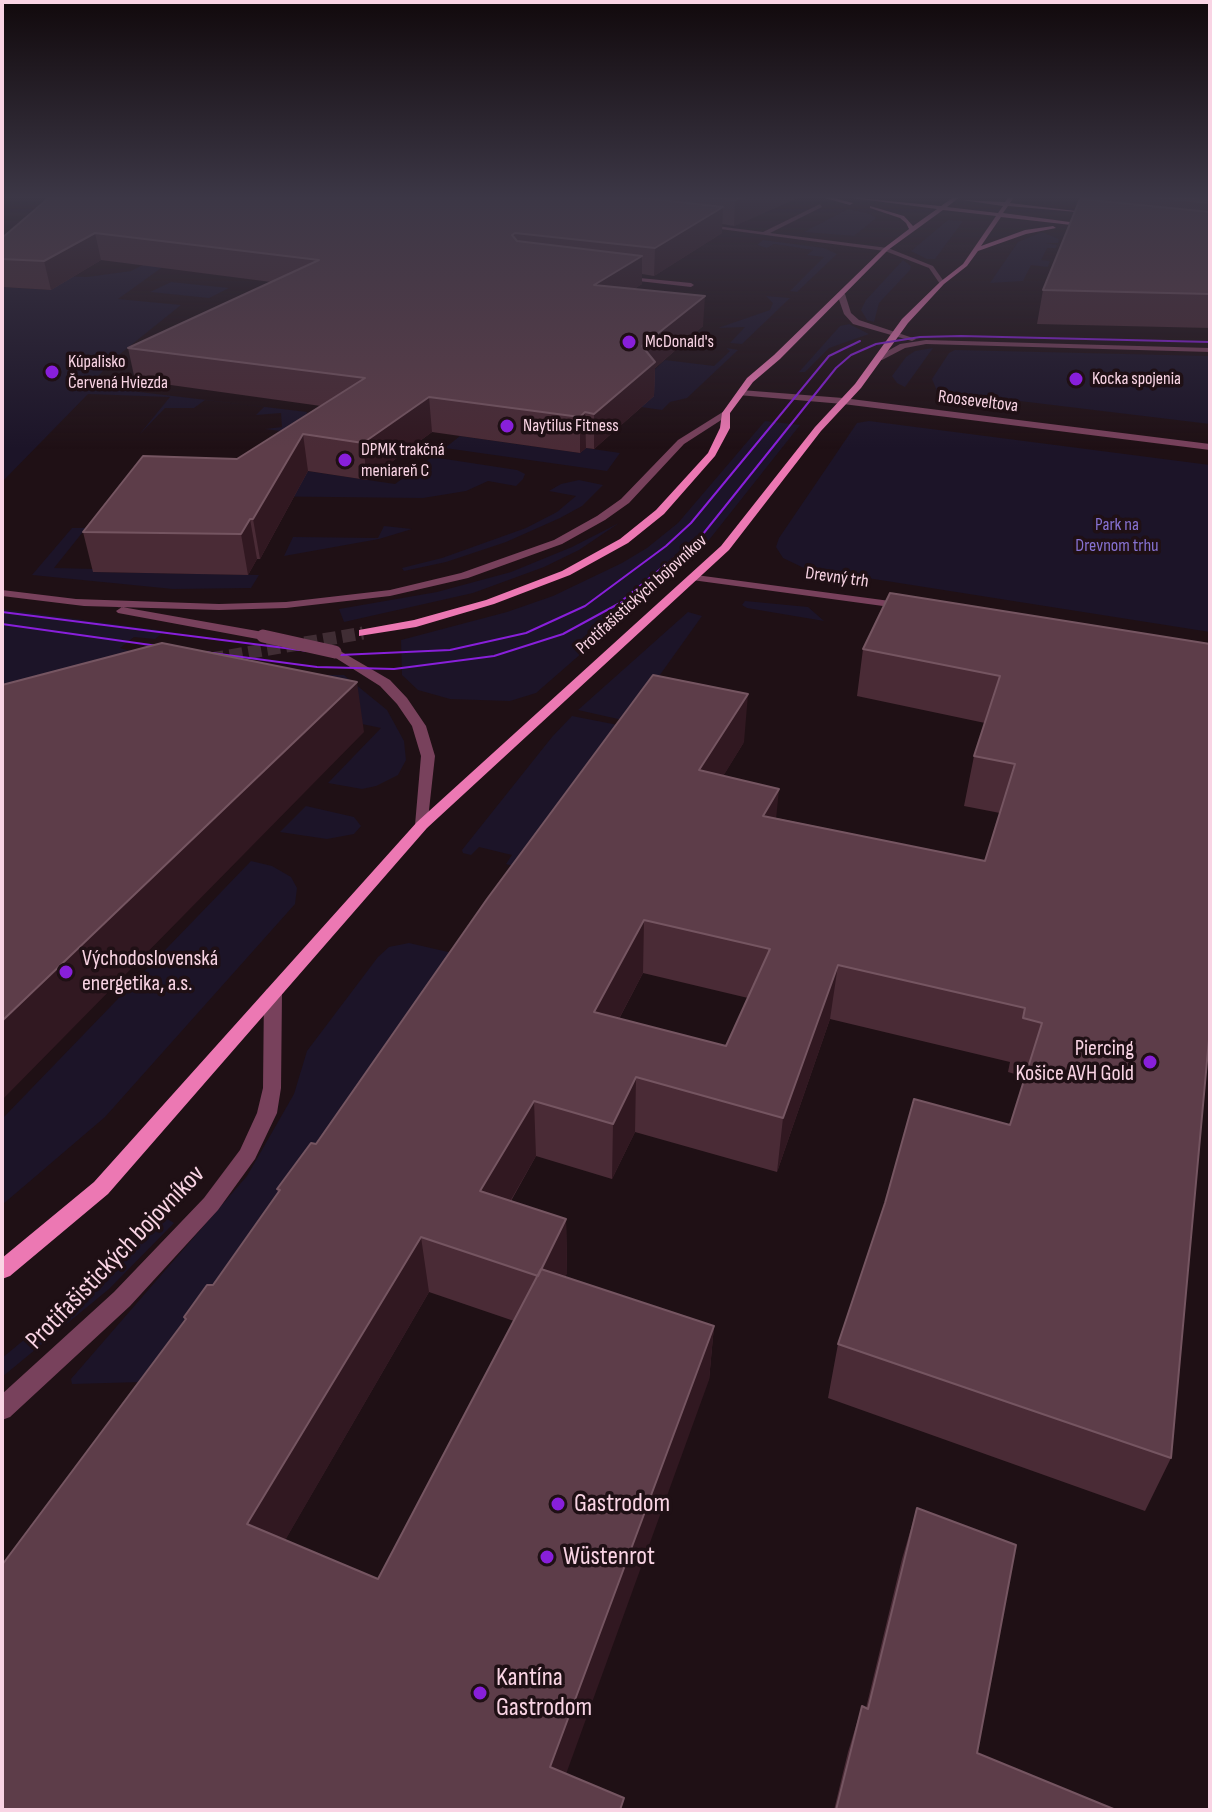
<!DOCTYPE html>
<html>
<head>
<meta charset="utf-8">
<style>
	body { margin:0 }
	#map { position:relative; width:1212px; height:1812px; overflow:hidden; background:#1f1015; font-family:"Sofia Sans Condensed",sans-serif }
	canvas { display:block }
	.frame { position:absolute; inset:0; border:4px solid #f9d4e4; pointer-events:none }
</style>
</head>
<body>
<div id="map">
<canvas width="1212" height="1812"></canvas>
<div class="frame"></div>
</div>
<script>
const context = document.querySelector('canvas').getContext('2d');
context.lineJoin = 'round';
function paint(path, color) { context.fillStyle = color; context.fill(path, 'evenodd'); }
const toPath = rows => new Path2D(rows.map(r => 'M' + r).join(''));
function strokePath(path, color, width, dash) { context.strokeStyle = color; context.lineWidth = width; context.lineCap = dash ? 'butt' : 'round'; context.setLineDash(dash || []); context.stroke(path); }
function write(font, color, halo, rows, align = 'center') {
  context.font = font + ' "Sofia Sans Condensed",sans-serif'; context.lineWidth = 7; context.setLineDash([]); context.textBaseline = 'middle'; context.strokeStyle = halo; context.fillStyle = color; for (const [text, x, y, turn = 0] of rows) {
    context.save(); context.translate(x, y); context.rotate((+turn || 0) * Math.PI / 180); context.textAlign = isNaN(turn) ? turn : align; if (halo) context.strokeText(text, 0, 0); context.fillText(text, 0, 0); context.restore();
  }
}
const green = toPath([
	[229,196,214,230,118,299,181,305,115,358,89,386,307,412,302,436,287,468,395,484,432,457,517,470,525,474,523,479,516,486,488,481,466,491,423,498,239,496,280,431,265,429,282,427,281,413,256,415,264,407,205,400,194,408,165,408,139,435,170,397,88,394,2,482,2,287,51,290,2,274,87,277,131,271,147,263],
	[848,209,871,214,876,218,854,236,804,232],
	[948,220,963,221,935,259,927,259,911,251],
	[1042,232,1059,239,1058,243,1045,243,1057,245,1056,248,1047,248,1041,260,1050,261,1048,267,1031,265,1023,281,990,283,1018,242],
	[763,240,824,248,837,254,797,292,790,291,824,257,807,255,813,250,774,244,767,248,757,245],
	[903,260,911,266,910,270,879,303,874,322,867,320,861,310,866,300],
	[171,282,229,288,209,298,150,292],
	[766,296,790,298,742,344,730,343,745,327,718,328,770,310,773,303],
	[849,324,869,334,829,348,805,372,799,372,840,326],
	[726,348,738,350,687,398,670,402,662,410,641,407,654,395,620,401,665,360,714,366,730,351],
	[933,348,905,387,897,383,892,376,906,357,915,351],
	[955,350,1210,356,1210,424,937,391,932,379,949,353],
	[765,421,800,425,705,545,669,576,617,615,622,618,536,693,510,701,450,699,418,690,402,675,401,640,507,612,553,596,622,563,647,548,678,523],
	[869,421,1210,465,1210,632,804,568,783,558,776,547,779,538,857,423],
	[460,436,580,453,586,448,620,453,607,471,445,448],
	[579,480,603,485,582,506,560,518,506,542,446,562,404,571,402,568,442,558,526,528,557,512,576,496,549,491,561,484],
	[619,523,579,550,544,567,473,593,344,622,339,609,437,592,511,572,572,547],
	[384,526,412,529,379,539,284,556,293,537,378,538],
	[72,528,86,528,54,568,96,569,94,572,259,575,251,588,173,589,32,575],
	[745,601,808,607,824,621,747,608,742,605],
	[2,609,165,631,155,639,134,637,120,648,148,656,2,691],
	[688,612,702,616,627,721,578,710],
	[320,675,344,675,387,710,404,741,406,760,398,775,376,786,362,789,328,783,381,728,253,701],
	[572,716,623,726,519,868,506,864,512,855,479,847,471,855,463,853,462,850,552,737],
	[306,806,354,817,361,826,354,834,327,839,280,832],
	[251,861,272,866,291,877,297,888,295,904,105,1117,2,1205,2,1119],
	[409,943,457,954,142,1382,72,1384,71,1379,247,1176,294,1094,307,1051,378,957,389,947],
	[164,1217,174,1223,109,1289,2,1377,2,1358,92,1284]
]);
const secondaryTunnel = toPath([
	[211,659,363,633]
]);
const street = toPath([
	[820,204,822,207,770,233,888,248,933,266,945,283,940,284,929,268,885,251,698,226,701,224,763,232,820,204],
	[619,276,691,283,694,285,691,287,621,279,619,276],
	[841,292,845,294,851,313,859,320,916,339,912,341,853,324,844,314,837,294,841,292],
	[926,340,1210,348,1210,352,926,344,905,348,882,360,875,358,900,344,926,340],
	[741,390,843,398,1210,444,1210,450,843,404,738,395,738,391,741,390],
	[726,410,730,413,729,415,684,444,629,503,605,520,562,544,468,578,390,596,286,608,219,610,84,606,2,596,2,590,76,599,219,604,286,602,390,590,461,573,554,540,597,516,621,499,678,440,726,410],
	[696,575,905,603,911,606,905,609,692,580,692,576,696,575],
	[122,607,263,632,269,636,263,640,118,613,116,611,122,607],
	[335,648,390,680,407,698,426,726,435,756,427,828,422,829,415,825,421,756,412,726,397,704,380,686,331,655,329,652,335,648],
	[273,987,279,989,282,993,281,1088,277,1113,255,1159,218,1210,130,1306,10,1417,2,1420,2,1394,114,1292,204,1198,240,1150,257,1113,263,1088,264,993,267,989,273,987]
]);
const secondary = toPath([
	[817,196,826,196,853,203,850,205,817,196],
	[837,196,941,206,955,196,961,196,947,207,998,213,1003,206,962,200,1005,202,1009,196,1015,196,1010,203,1100,214,1008,206,1003,213,1092,225,1089,227,1001,217,981,246,1025,230,1053,226,1056,228,1026,234,978,251,967,266,944,284,908,323,861,388,821,431,729,550,427,828,108,1194,10,1276,2,1279,2,1258,94,1182,417,822,721,546,815,427,855,384,902,319,940,282,963,264,996,216,943,210,888,250,780,359,753,382,730,413,730,428,715,456,664,514,628,543,570,575,494,604,416,627,359,636,359,630,414,620,486,600,562,571,620,539,656,510,708,453,720,428,722,413,747,378,774,355,884,248,909,229,906,223,900,218,870,208,870,206,904,216,913,226,937,209,837,196]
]);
const tram = toPath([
	[2,612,340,655,450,650,526,633,585,606,666,546,691,523,829,356,860,341],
	[2,624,172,648],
	[204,652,317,667,394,669,494,656,563,634,618,604,703,534,836,368,851,355,876,344,920,337,961,336,1210,342]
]);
const streetBridge = toPath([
	[263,636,335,652]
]);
const wall = toPath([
	[51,196,802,196,734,226,722,224,722,233,654,276,642,274,642,284,634,289,703,326,655,368,654,396,594,449,586,448,580,453,432,432,367,480,308,471,260,559,257,559,248,575,93,572,83,532,237,459,321,406,135,380,128,348,271,282,101,260,51,290,2,287,2,238],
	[1083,196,1210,196,1210,328,1037,324,1043,290],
	[1210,644,1171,1458,1145,1511,828,1398,838,1344,1010,1125,1025,1077,1008,1072,1010,1062,830,1019,777,1172,635,1132,612,1179,536,1156,511,1201,566,1219,567,1273,565,1277,714,1326,709,1380,2,1810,185,1320,184,1317,213,1285,278,1193,277,1189,316,1144,744,742,723,776,776,818,985,861,1000,813,964,806,974,756,985,723,857,696,863,649],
	[643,973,748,998,726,1046,619,1019],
	[429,1292,514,1321,378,1579,285,1540],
	[917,1508,977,1753,1116,1810,834,1810,848,1752,862,1706,866,1708,902,1559]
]);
const shadedWall = toPath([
	[746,196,802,196,734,226,735,200],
	[723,207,722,233,654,276,655,248],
	[95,233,101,260,51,290,44,261],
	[642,256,642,284,594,314,594,285],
	[705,296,703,326,655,368,654,396,594,449,594,414,642,346],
	[429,397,432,432,367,480,363,443],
	[585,412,586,448,580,453,580,417],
	[303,434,308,471,260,559,253,519],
	[250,519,257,559,248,575,241,534],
	[357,682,364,732,2,1100,2,1021],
	[748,694,744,742,696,821,699,770],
	[779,789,774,840,763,816],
	[644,920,643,973,594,1066,594,1012],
	[838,965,830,1019,777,1172,783,1118],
	[636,1077,635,1132,612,1179,613,1124],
	[534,1101,536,1156,485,1245,480,1191],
	[566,1219,567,1273,541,1330,538,1276],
	[421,1237,429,1292,265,1575,247,1524],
	[714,1326,709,1380,553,1810,550,1767]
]);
const building = toPath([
	[51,196,625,196,723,207,655,248,515,233,512,235,517,241,642,256,594,285,705,296,642,346,655,362,594,414,585,412,580,417,429,397,363,443,303,434,253,519,250,519,241,534,83,532,143,456,237,459,365,378,128,348,319,260,95,233,44,261,2,259,2,238,51,196],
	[693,196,746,196,735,200,693,196],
	[1143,196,1210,200,1210,203,1143,196],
	[1080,199,1210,212,1210,294,1043,290,1080,199],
	[890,593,1210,644,1210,1028,1171,1458,838,1344,885,1203,914,1099,1010,1125,1042,1023,1023,1018,1025,1008,838,965,783,1118,636,1077,613,1124,534,1101,480,1191,566,1219,538,1276,421,1237,247,1524,378,1579,541,1269,714,1326,550,1767,624,1798,620,1810,2,1810,2,1565,186,1319,184,1317,207,1285,213,1285,280,1190,277,1189,311,1143,316,1144,487,899,653,675,748,694,699,770,779,789,763,816,985,861,1015,764,974,756,1000,676,863,649,890,593],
	[644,920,770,949,726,1046,594,1012,644,920],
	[162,643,357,682,2,1021,2,685,162,643],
	[917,1508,1016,1545,977,1753,1116,1810,836,1810,862,1706,868,1709,917,1508]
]);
const markers = [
	[629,342,8,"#881fda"],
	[52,372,8,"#881fda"],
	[1076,379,8,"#881fda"],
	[507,426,8,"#881fda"],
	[345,460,8,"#881fda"],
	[66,972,8,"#881fda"],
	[1150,1062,8,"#881fda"],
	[558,1504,8,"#881fda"],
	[547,1557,8,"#881fda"],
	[480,1693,8,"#881fda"]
];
const farPoinames = [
	["McDonald's",645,342],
	["Kúpalisko",68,362],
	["Červená Hviezda",68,383],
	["Kocka spojenia",1092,379],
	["Naytilus Fitness",523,426],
	["DPMK trakčná",361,450],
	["meniareň C",361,471]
];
const farStreetnames = [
	["Rooseveltova",978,402,7],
	["Drevný trh",837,578,8],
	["Protifašistických bojovníkov",642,595,-42]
];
const farParknames = [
	["Park na",1117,525],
	["Drevnom trhu",1117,546]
];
const poiNames = [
	["Východoslovenská",82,959],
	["energetika, a.s.",82,984],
	["Piercing",1134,1049,"right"],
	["Košice AVH Gold",1134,1074,"right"]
];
const nearStreetnames = [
	["Protifašistických bojovníkov",116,1258,-46]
];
const nearPoinames = [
	["Gastrodom",574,1504],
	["Wüstenrot",563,1557],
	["Kantína",496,1678],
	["Gastrodom",496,1708]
];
paint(green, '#1c1428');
strokePath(secondaryTunnel, '#402d34', 13, [13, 6]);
paint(street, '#78415c');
paint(secondary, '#ec78b3');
strokePath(tram, '#881fda', 2);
strokePath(streetBridge, '#78415c', 13);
paint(wall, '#4a2b36');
paint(shadedWall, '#311821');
paint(building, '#5d3d49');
strokePath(building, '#755561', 2);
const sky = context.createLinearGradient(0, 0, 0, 449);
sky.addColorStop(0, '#11090c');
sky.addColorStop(0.44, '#3c3746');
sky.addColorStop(1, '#3c374600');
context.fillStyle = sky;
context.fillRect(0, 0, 1212, 449);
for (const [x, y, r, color] of markers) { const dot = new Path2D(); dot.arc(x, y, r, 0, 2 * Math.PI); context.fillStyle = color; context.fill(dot); strokePath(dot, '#1f1015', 3); }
write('18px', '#f9d4e4', '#1f1015', farPoinames, 'left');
write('18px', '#f9d4e4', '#1f1015', farStreetnames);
write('18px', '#8671d1', '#1f1015', farParknames);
write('22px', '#f9d4e4', '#1f1015', poiNames, 'left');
write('26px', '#f9d4e4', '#1f1015', nearStreetnames);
write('26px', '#f9d4e4', '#1f1015', nearPoinames, 'left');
</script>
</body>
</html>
